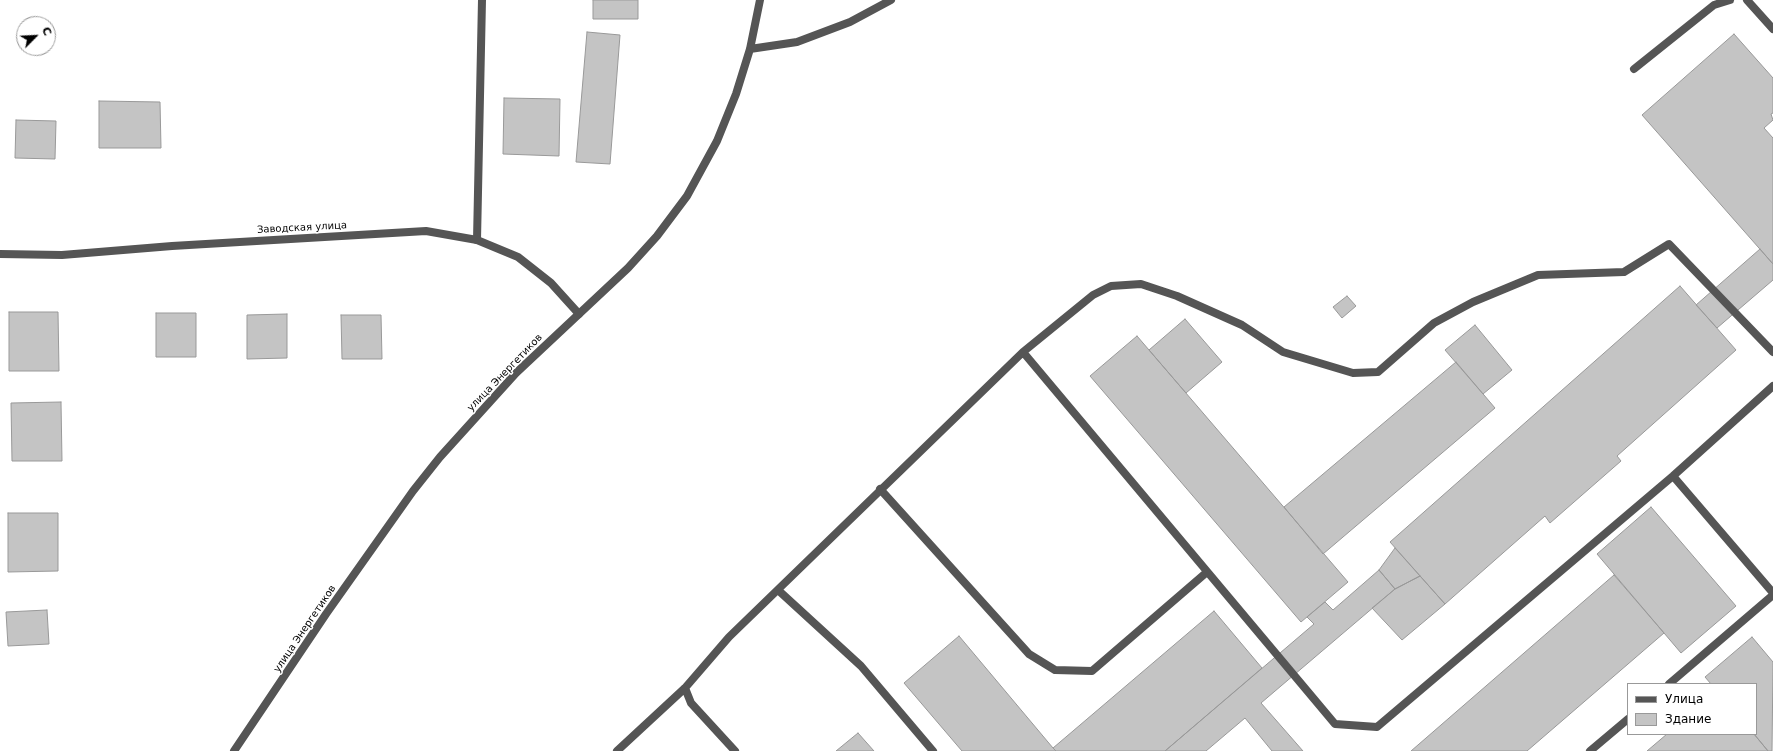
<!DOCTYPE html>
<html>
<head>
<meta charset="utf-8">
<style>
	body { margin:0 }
	#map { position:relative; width:1773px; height:751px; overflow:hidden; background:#fff; font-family:"DejaVu Sans",sans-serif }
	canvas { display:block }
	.legend { position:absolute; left:1627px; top:683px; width:130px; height:52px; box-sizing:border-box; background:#fff; border:1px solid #999; margin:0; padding:5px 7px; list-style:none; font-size:12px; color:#000 }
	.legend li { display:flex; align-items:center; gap:8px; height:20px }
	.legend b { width:20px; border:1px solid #999 }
	.north { position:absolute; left:16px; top:16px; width:40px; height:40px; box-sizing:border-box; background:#fff; border:1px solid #999; border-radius:50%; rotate:66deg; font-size:11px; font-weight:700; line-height:16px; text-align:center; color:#000 }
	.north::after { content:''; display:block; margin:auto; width:14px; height:18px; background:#000; clip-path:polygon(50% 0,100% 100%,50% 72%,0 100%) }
</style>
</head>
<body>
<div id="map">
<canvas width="1773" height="751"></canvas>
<ul class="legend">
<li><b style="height:5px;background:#555"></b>Улица</li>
<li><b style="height:11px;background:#c4c4c4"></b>Здание</li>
</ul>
<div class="north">С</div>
</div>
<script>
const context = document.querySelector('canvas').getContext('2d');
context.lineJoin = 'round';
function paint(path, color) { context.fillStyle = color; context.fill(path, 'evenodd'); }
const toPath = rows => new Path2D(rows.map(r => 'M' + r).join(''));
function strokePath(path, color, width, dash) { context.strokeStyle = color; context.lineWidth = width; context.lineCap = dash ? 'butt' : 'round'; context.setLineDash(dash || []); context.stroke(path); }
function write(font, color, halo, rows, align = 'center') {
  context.font = font + ' "DejaVu Sans",sans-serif'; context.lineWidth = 3; context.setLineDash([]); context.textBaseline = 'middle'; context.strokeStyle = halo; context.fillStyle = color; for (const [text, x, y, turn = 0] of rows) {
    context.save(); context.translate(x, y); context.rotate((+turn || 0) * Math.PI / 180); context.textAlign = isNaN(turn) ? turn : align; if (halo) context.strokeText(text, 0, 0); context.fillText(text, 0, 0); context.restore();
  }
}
const building = toPath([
	[593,0,638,0,638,19,593,19,593,0],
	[587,32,620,35,610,164,576,162,587,32],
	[1734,34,1773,78,1773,113,1771,114,1773,120,1764,128,1773,138,1773,264,1642,115,1734,34],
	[504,98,560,99,559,156,503,154,504,98],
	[99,101,160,102,161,148,99,148,99,101],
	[16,120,56,121,55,159,15,158,16,120],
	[1760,249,1773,264,1773,280,1717,328,1696,305,1760,249],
	[1680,286,1736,350,1617,456,1621,461,1550,523,1545,516,1445,604,1390,542,1680,286],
	[1347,296,1356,306,1342,318,1333,307,1347,296],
	[9,312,58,312,59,371,9,371,9,312],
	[156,313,196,313,196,357,156,357,156,313],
	[287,314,287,358,247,359,247,315,287,314],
	[341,315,381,315,382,359,342,359,341,315],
	[1185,319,1222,362,1186,393,1149,350,1185,319],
	[1475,325,1512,370,1483,394,1445,350,1475,325],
	[1137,336,1348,582,1301,622,1090,376,1137,336],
	[1456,362,1495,408,1323,554,1284,507,1456,362],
	[61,402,62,461,12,461,11,403,61,402],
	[1651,507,1736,606,1681,653,1597,554,1651,507],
	[8,513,58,513,58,571,8,572,8,513],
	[1395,548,1420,576,1395,589,1379,570,1395,548],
	[1379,570,1395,589,1261,703,1303,751,1272,751,1245,718,1206,751,1165,751,1314,624,1307,617,1325,602,1333,610,1379,570],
	[1614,575,1664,633,1527,751,1411,751,1614,575],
	[1420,576,1445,604,1402,640,1372,608,1395,589,1420,576],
	[47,610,49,644,8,646,6,612,47,610],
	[1214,611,1262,668,1165,751,1056,751,1053,748,1214,611],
	[959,636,1053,748,1056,751,962,751,904,683,959,636],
	[1752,637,1773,662,1772,751,1768,751,1754,734,1756,734,1756,684,1711,684,1705,677,1752,637],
	[858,733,874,751,836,751,858,733],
	[1667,734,1754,734,1768,751,1647,751,1667,734]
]);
const service = toPath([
	[1747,0,1773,29],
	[1634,69,1714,5,1730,0],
	[477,240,482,0],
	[1023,352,1335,724,1377,727,1673,476,1773,386],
	[1673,476,1773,593],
	[880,489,1029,654,1055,670,1092,671,1207,572],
	[778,590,861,666,933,751],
	[1669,684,1773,595],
	[685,688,691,703,735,751],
	[617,751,685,688,729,637,1023,352,1093,295,1111,286,1141,284,1177,296,1242,325,1283,352,1353,373,1378,372,1434,323,1473,302,1538,275,1624,272,1669,244,1773,352],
	[1590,751,1628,719]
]);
const minor = toPath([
	[0,254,62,255,172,246,426,231,477,240,518,257,551,283,579,314]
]);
const tertiary = toPath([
	[750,49,797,42,850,22,891,0],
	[234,751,326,614,413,491,440,457,516,373,628,268,657,236,687,196,717,141,736,94,750,49,760,0]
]);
const streetNames = [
	["Заводская улица",302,228,-3],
	["улица Энергетиков",505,373,-46],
	["улица Энергетиков",305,629,-56]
];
paint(building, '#c4c4c4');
strokePath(building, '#999', 1);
strokePath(service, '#555', 8);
strokePath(minor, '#555', 8);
strokePath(tertiary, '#555', 8);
write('10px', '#000', '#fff', streetNames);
</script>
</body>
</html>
